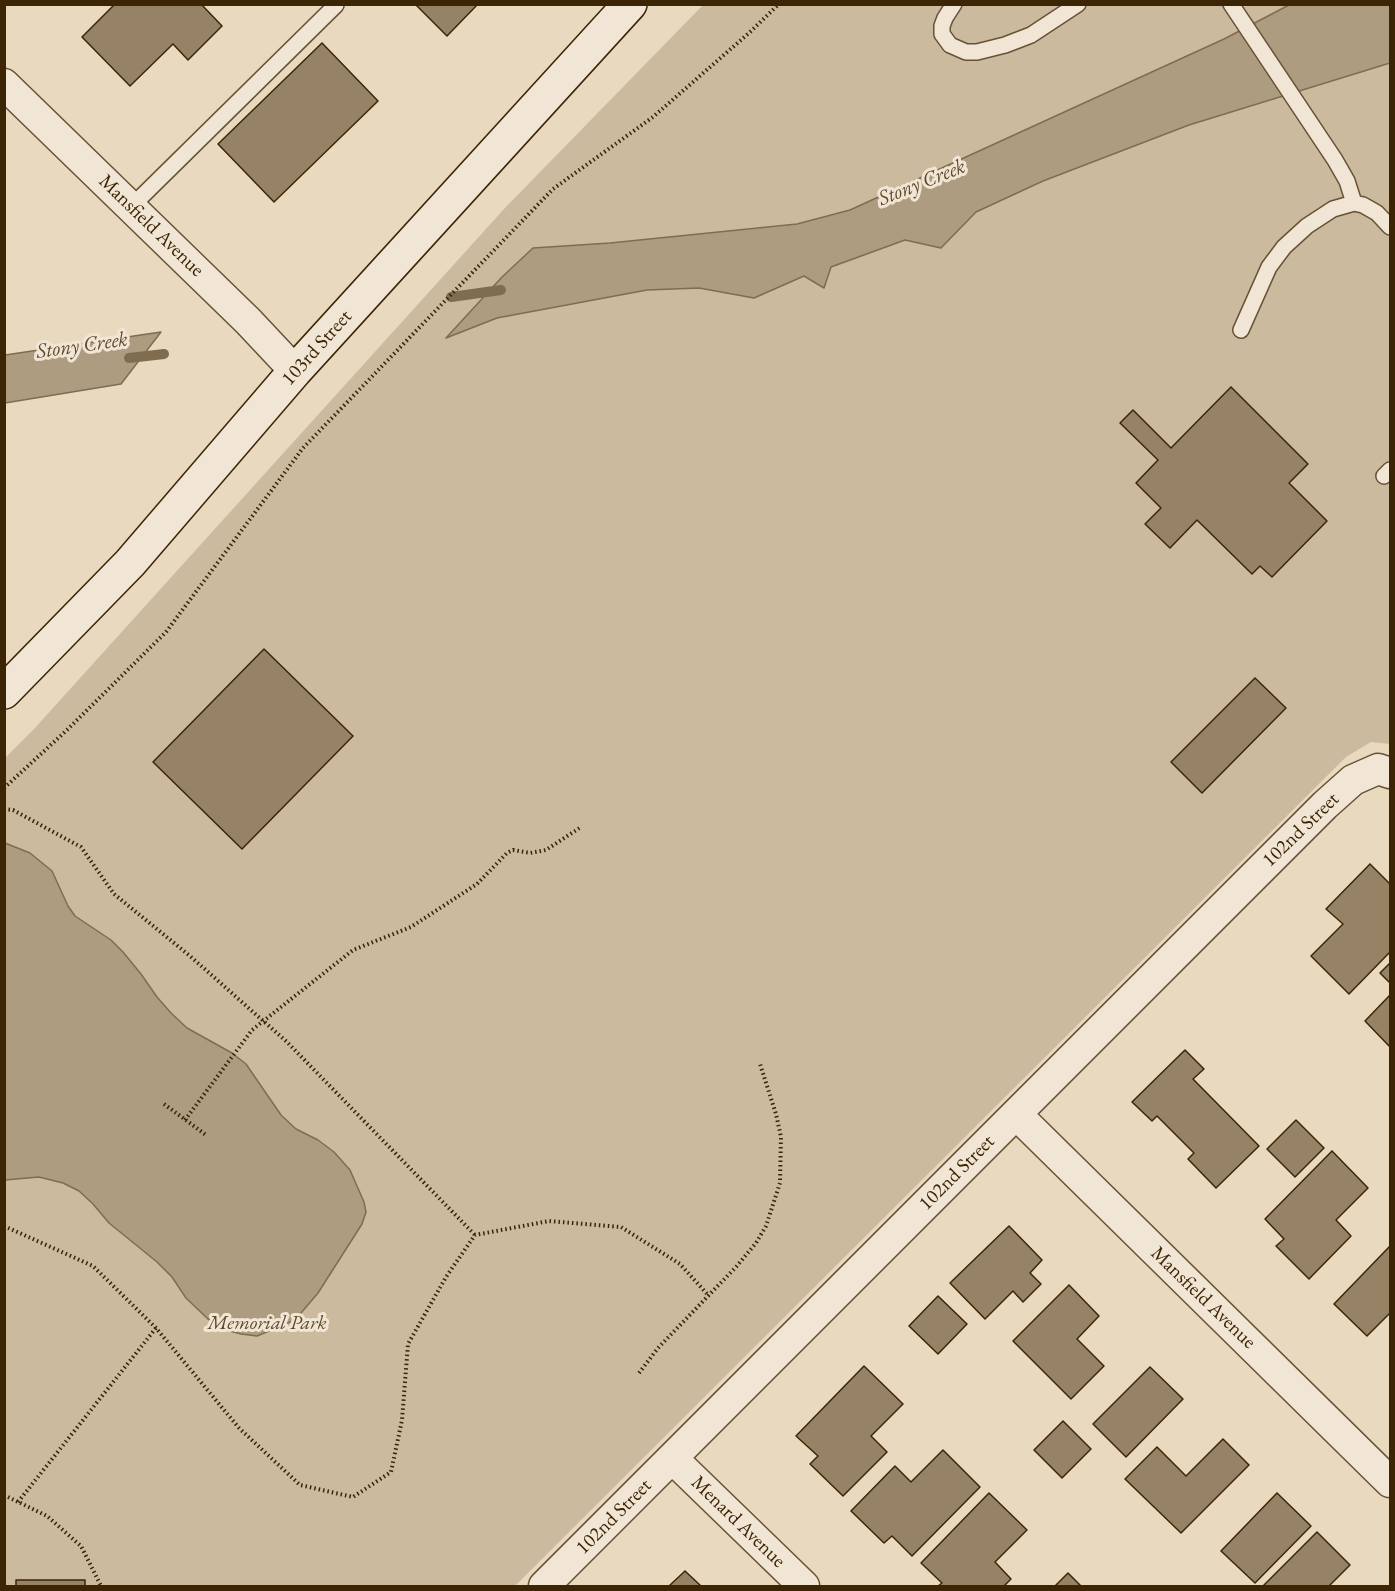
<!DOCTYPE html>
<html>
<head>
<meta charset="utf-8">
<style>
	body { margin:0 }
	#map { position:relative; width:1395px; height:1591px; overflow:hidden; background:#e9d9bf; font-family:"EB Garamond",serif }
	canvas { display:block }
	.frame { position:absolute; inset:0; border:6px solid #3c2505; pointer-events:none }
</style>
</head>
<body>
<div id="map">
<canvas width="1395" height="1591"></canvas>
<div class="frame"></div>
</div>
<script>
const context = document.querySelector('canvas').getContext('2d');
context.lineJoin = 'round';
function paint(path, color) { context.fillStyle = color; context.fill(path, 'evenodd'); }
const toPath = rows => new Path2D(rows.map(r => 'M' + r).join(''));
function strokePath(path, color, width, dash) { context.strokeStyle = color; context.lineWidth = width; context.lineCap = dash ? 'butt' : 'round'; context.setLineDash(dash || []); context.stroke(path); }
function write(font, color, halo, rows, align = 'center') {
  context.font = font + ' "EB Garamond",serif'; context.lineWidth = 6; context.setLineDash([]); context.textBaseline = 'middle'; context.strokeStyle = halo; context.fillStyle = color; for (const [text, x, y, turn = 0] of rows) {
    context.save(); context.translate(x, y); context.rotate((+turn || 0) * Math.PI / 180); context.textAlign = isNaN(turn) ? turn : align; if (halo) context.strokeText(text, 0, 0); context.fillText(text, 0, 0); context.restore();
  }
}
const green = toPath([
	[703,5,1390,5,1390,744,1371,742,1346,757,515,1586,5,1586,5,758,34,729,504,209]
]);
const water = toPath([
	[1289,5,1390,5,1390,63,1189,125,1043,181,976,212,941,248,905,240,831,267,824,288,804,276,754,298,699,288,647,290,497,318,446,338,502,277,533,248,610,243,797,224,850,210,1224,39,1289,5],
	[161,332,121,384,5,403,5,355,161,332],
	[5,843,30,853,52,871,68,906,75,916,111,940,123,952,141,974,157,997,171,1013,187,1028,232,1053,246,1064,281,1115,296,1129,318,1140,334,1152,350,1170,364,1202,366,1212,362,1224,318,1293,295,1320,257,1336,241,1334,226,1330,208,1319,186,1298,172,1277,157,1262,109,1223,93,1204,79,1191,63,1183,39,1177,5,1180,5,843]
]);
const stream = toPath([
	[451,297,501,290],
	[129,358,164,354]
]);
const building = toPath([
	[115,4,201,4,222,26,188,60,173,44,130,86,82,37,115,4],
	[415,4,478,4,447,36,415,4],
	[322,43,378,101,274,202,218,144,322,43],
	[1231,387,1308,464,1289,483,1327,521,1272,577,1260,566,1252,574,1197,520,1170,548,1145,524,1161,508,1136,483,1158,460,1120,423,1133,410,1171,448,1231,387],
	[264,649,353,736,242,849,153,762,264,649],
	[1255,678,1286,708,1202,793,1171,762,1255,678],
	[1370,864,1390,884,1390,952,1349,994,1311,956,1343,924,1326,909,1370,864],
	[1390,963,1390,983,1380,973,1390,963],
	[1390,995,1390,1047,1365,1021,1390,995],
	[1185,1050,1204,1069,1193,1079,1259,1146,1216,1188,1188,1159,1194,1153,1157,1116,1152,1121,1132,1102,1185,1050],
	[1296,1120,1324,1148,1295,1177,1267,1149,1296,1120],
	[1332,1151,1368,1188,1336,1220,1351,1236,1309,1279,1276,1246,1284,1239,1265,1219,1332,1151],
	[1009,1226,1042,1260,1030,1273,1041,1284,1023,1302,1013,1291,985,1319,950,1283,1009,1226],
	[1390,1246,1390,1313,1367,1336,1334,1304,1390,1246],
	[1069,1285,1099,1316,1077,1339,1104,1366,1071,1399,1013,1341,1069,1285],
	[938,1296,967,1324,938,1354,909,1326,938,1296],
	[864,1366,903,1404,871,1436,887,1452,843,1496,810,1464,818,1456,796,1436,864,1366],
	[1150,1367,1183,1399,1126,1457,1093,1424,1150,1367],
	[1063,1421,1091,1449,1062,1478,1034,1450,1063,1421],
	[1223,1439,1249,1465,1181,1533,1125,1479,1157,1447,1186,1476,1223,1439],
	[943,1450,980,1487,912,1556,892,1536,884,1543,851,1511,895,1466,911,1482,943,1450],
	[989,1493,1027,1530,995,1562,1011,1579,1004,1586,938,1586,942,1583,921,1563,989,1493],
	[1277,1493,1311,1526,1255,1583,1221,1551,1277,1493],
	[1317,1532,1350,1565,1329,1586,1263,1586,1317,1532],
	[685,1571,701,1586,669,1586,685,1571],
	[1068,1573,1081,1586,1055,1586,1068,1573],
	[16,1580,85,1580,85,1586,16,1586,16,1580]
]);
const path = toPath([
	[4,788,67,730,166,632,303,448,553,189,653,117,749,33,779,4],
	[4,809,13,810,81,847,114,894,190,956,287,1042,475,1235],
	[164,1104,206,1135],
	[185,1120,252,1030,353,950,411,927,477,884,507,853,513,850,530,853,546,850,581,827],
	[4,1226,93,1266,156,1328,239,1428,300,1485,353,1497,391,1472,402,1420,408,1344,446,1277,475,1235,549,1221,621,1227,680,1264,709,1296],
	[639,1373,658,1348,736,1267,756,1243,766,1226,780,1183,781,1137,776,1114,760,1064],
	[4,1495,47,1516,81,1546,101,1586],
	[18,1502,156,1328]
]);
const lane = toPath([
	[954,4,945,18,942,26,942,34,950,45,966,52,977,52,1005,45,1031,35,1078,4],
	[1231,4,1335,160,1347,181,1354,203],
	[131,207,336,5],
	[1241,330,1269,267,1284,247,1307,226,1333,209,1354,203,1363,205,1377,213,1390,227],
	[1384,476,1390,470]
]);
const street = toPath([
	[4,84,248,321,295,371],
	[1016,1114,1390,1482],
	[672,1458,804,1586],
	[544,1586,1325,805,1353,780,1378,769,1390,773]
]);
const secondary = toPath([
	[4,692,130,563,295,371,630,4]
]);
const streetNames = [
	["Mansfield Avenue",151,226,44],
	["103rd Street",317,348,-48],
	["102nd Street",1301,830,-44],
	["102nd Street",957,1173,-45],
	["Mansfield Avenue",1203,1298,44],
	["102nd Street",614,1517,-45],
	["Menard Avenue",738,1522,44]
];
const parkNames = [
	["Memorial Park",267,1324]
];
const waterNames = [
	["Stony Creek",922,183,-22],
	["Stony Creek",82,346,-8]
];
paint(green, '#ccba9f');
paint(water, '#ae9c80');
strokePath(water, '#806c4f', 1.5);
strokePath(stream, '#806c4f', 10);
paint(building, '#968366');
strokePath(building, '#3c2505', 1.5);
strokePath(lane, '#675234', 18);
strokePath(street, '#675234', 33);
strokePath(secondary, '#3c2505', 36);
strokePath(path, '#3c2505', 4, [1.5, 3]);
strokePath(lane, '#f1e6d5', 15);
strokePath(street, '#f1e6d5', 30);
strokePath(secondary, '#f1e6d5', 33);
write('20px', '#3c2505', '#f1e6d5', streetNames);
write('italic 20px', '#604a2c', '#f1e6d5', parkNames);
write('italic 21px', '#5e492a', '#f1e6d5', waterNames);
</script>
</body>
</html>
